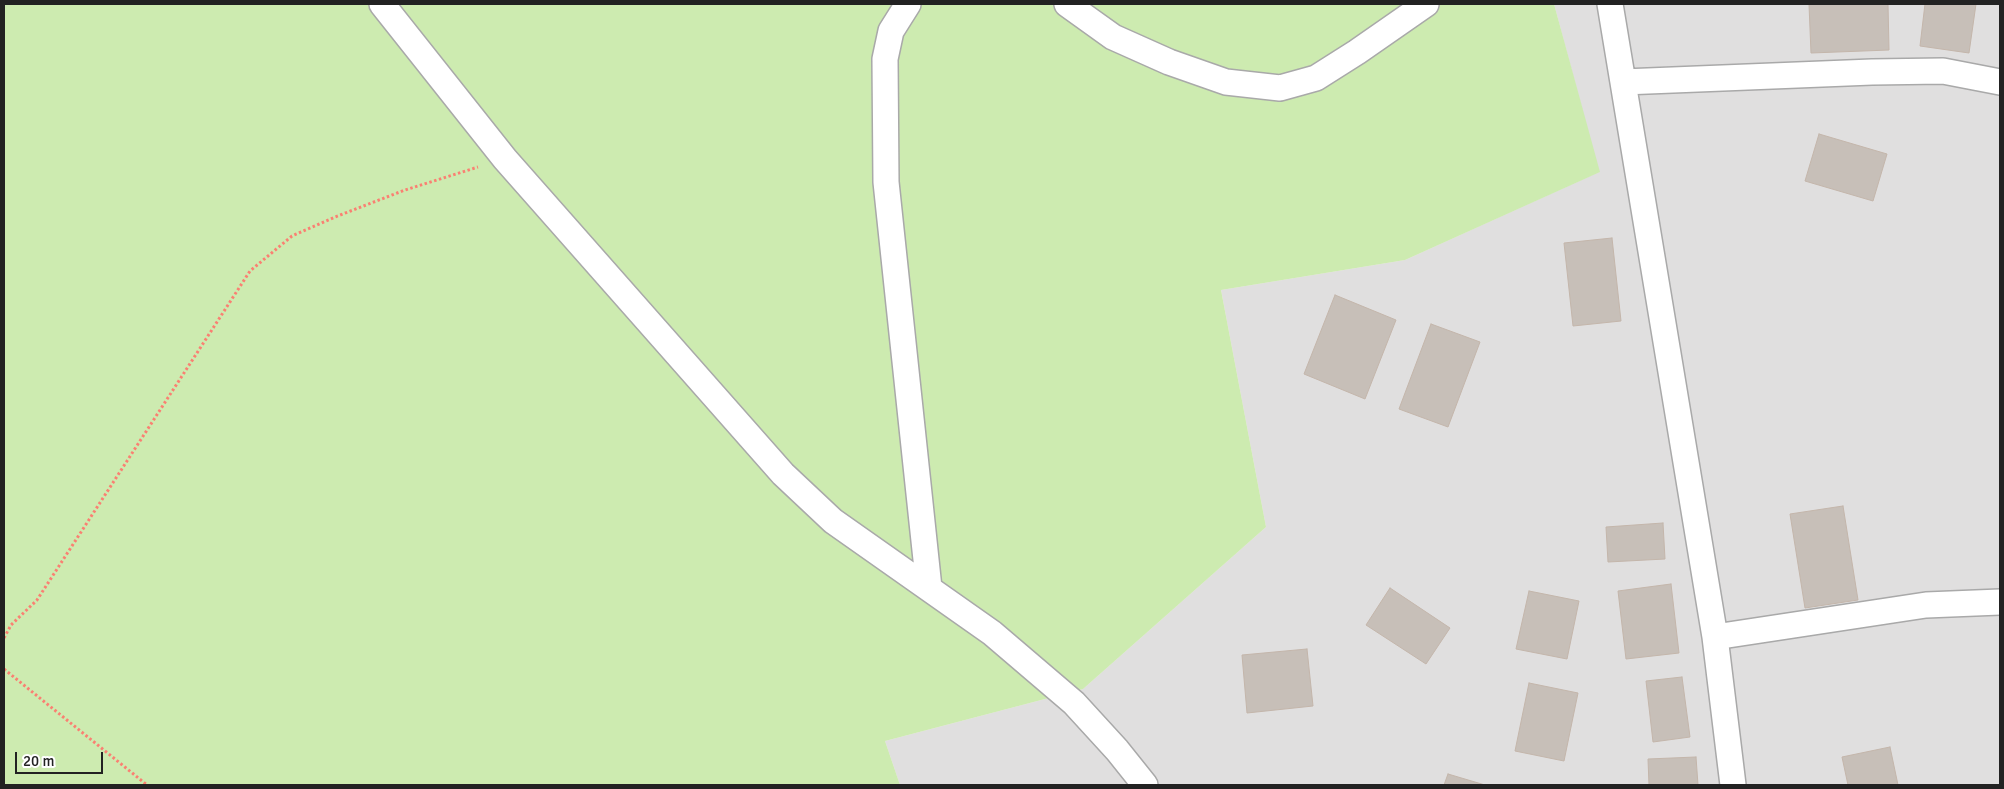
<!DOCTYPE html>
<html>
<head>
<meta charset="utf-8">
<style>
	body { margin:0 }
	#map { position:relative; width:2004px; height:789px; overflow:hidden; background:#f2efe9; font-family:Signika,sans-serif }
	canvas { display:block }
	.frame { position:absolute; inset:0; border:5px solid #222; pointer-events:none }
	.scale { position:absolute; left:15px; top:752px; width:88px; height:22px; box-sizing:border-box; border:2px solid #222; border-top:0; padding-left:6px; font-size:15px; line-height:18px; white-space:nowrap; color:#222; -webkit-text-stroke:4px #fff; paint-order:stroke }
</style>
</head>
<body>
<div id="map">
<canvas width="2004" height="789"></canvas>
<div class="frame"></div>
<div class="scale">20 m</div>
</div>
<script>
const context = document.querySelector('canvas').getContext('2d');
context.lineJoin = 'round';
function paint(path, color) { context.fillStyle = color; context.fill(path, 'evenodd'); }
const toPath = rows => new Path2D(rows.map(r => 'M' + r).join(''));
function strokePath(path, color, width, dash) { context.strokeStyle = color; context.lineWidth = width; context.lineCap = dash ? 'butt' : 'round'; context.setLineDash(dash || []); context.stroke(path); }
const residential = toPath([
	[1554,4,2000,4,2000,785,900,785,885,741,1083,689,1266,527,1221,290,1405,260,1599,172]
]);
const grass = toPath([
	[4,4,1554,4,1600,172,1405,260,1221,290,1266,527,1083,689,885,741,900,785,4,785]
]);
const building = toPath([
	[1809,4,1888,4,1889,50,1811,53,1809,4],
	[1925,4,1976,4,1969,53,1920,46,1925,4],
	[1819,134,1887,154,1873,201,1805,181,1819,134],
	[1612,238,1621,321,1573,326,1564,243,1612,238],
	[1335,295,1396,320,1365,399,1304,374,1335,295],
	[1431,324,1480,342,1448,427,1399,409,1431,324],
	[1843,506,1858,600,1805,608,1790,514,1843,506],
	[1663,523,1665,559,1608,562,1606,527,1663,523],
	[1671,584,1679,653,1626,659,1618,591,1671,584],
	[1390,588,1450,628,1426,664,1366,625,1390,588],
	[1529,591,1579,601,1567,659,1516,649,1529,591],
	[1307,649,1313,706,1247,713,1242,655,1307,649],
	[1682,677,1690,737,1653,742,1646,681,1682,677],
	[1529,683,1578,693,1564,761,1515,751,1529,683],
	[1890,747,1898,785,1848,785,1842,757,1890,747],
	[1696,757,1698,785,1649,785,1648,759,1696,757],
	[1448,774,1485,785,1444,785,1448,774]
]);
const path = toPath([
	[4,638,11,625,37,600,250,271,292,236,335,217,405,190,478,167],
	[4,669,147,785]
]);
const minor = toPath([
	[382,4,505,159,783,474,833,521,992,633,1074,703,1117,750,1145,785],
	[908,4,891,31,885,59,886,182,929,588],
	[1067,4,1113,37,1169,62,1226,82,1280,88,1316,78,1357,52,1426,4],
	[1610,4,1715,637,1733,785],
	[1623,82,1872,72,1943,71,2000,82],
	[1715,637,1926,605,2000,602]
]);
paint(residential, '#e0dfdf');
paint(grass, '#cdebb0');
paint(building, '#c7bfb8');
strokePath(building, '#c4b6ab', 1);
strokePath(minor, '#a9a9a9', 28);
strokePath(path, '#fa8072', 3, [2.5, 2.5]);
strokePath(minor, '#fff', 25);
</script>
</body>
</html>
